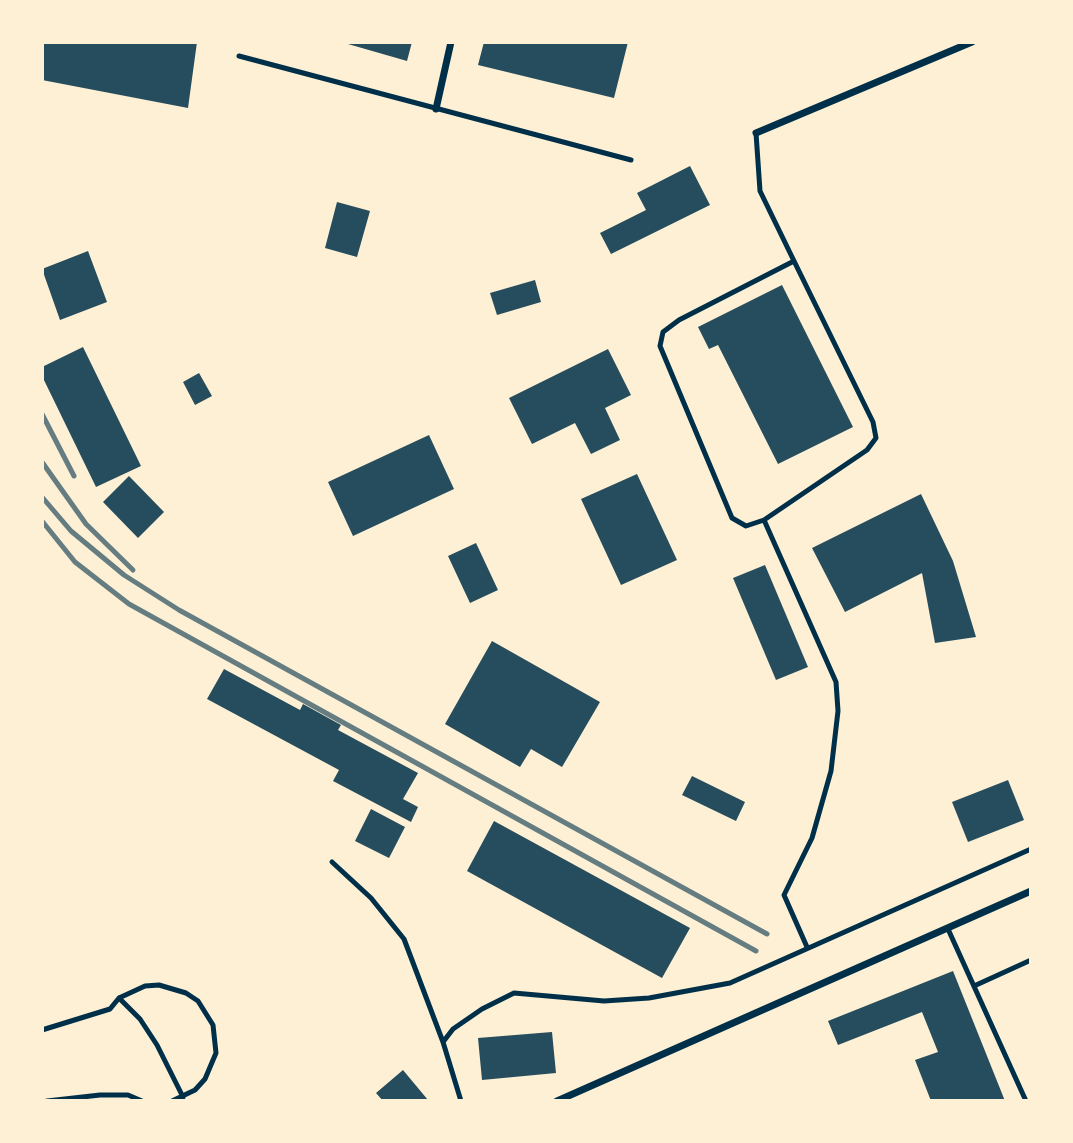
<!DOCTYPE html>
<html>
<head>
<meta charset="utf-8">
<style>
	body { margin:0 }
	#map { position:relative; width:1073px; height:1143px; overflow:hidden; background:#fdf0d5; font-family:Lato,sans-serif }
	canvas { display:block }
	.frame { position:absolute; inset:0; border:44px solid #fdf0d5; pointer-events:none }
</style>
</head>
<body>
<div id="map">
<canvas width="1073" height="1143"></canvas>
<div class="frame"></div>
</div>
<script>
const context = document.querySelector('canvas').getContext('2d');
context.lineJoin = 'round';
function paint(path, color) { context.fillStyle = color; context.fill(path, 'evenodd'); }
const toPath = rows => new Path2D(rows.map(r => 'M' + r).join(''));
function strokePath(path, color, width, dash) { context.strokeStyle = color; context.lineWidth = width; context.lineCap = dash ? 'butt' : 'round'; context.setLineDash(dash || []); context.stroke(path); }
const building = toPath([
	[42,42,197,42,188,108,42,80],
	[341,42,412,42,407,61],
	[484,42,628,42,614,98,478,65],
	[690,166,710,205,611,254,600,233,646,210,637,193],
	[337,202,370,211,357,257,325,248],
	[88,251,107,302,60,320,42,269],
	[535,280,541,302,497,315,490,293],
	[782,285,853,427,778,464,718,345,709,349,698,327],
	[83,347,141,466,96,487,42,376,42,367],
	[608,349,631,395,605,408,620,440,591,454,575,423,532,444,509,398],
	[199,373,212,396,195,405,183,382],
	[429,435,454,489,353,536,328,482],
	[637,474,677,560,621,585,581,499],
	[129,476,164,512,138,538,103,502],
	[921,494,953,561,976,637,935,643,922,573,845,612,812,548],
	[476,543,498,590,470,603,448,556],
	[765,565,808,667,776,680,733,578],
	[492,641,600,702,562,767,531,749,520,767,445,724],
	[224,669,300,710,303,704,341,725,338,730,418,773,403,799,418,807,411,822,333,781,339,770,207,699],
	[692,776,745,802,736,821,682,795],
	[1008,780,1024,820,968,842,952,802],
	[371,809,405,827,389,858,355,841],
	[494,821,690,928,662,978,467,871],
	[953,971,1005,1101,931,1101,915,1060,938,1052,922,1012,838,1045,828,1021],
	[552,1032,556,1073,482,1080,478,1038],
	[403,1070,428,1100,426,1101,383,1101,376,1093]
]);
const service = toPath([
	[239,56,631,160],
	[756,133,760,191,794,261,873,422,876,438,867,450,764,520,746,526,732,518,660,346,663,332,679,320,794,261],
	[764,520,836,682,838,711,831,771,812,838,784,895,807,947],
	[332,862,371,898,404,939,443,1042],
	[948,929,1026,1101],
	[974,986,1031,960],
	[119,998,140,1019,157,1045,183,1097],
	[42,1030,110,1009,119,998,145,986,159,985,186,993,198,1001,213,1025,216,1053,205,1079,195,1090,172,1101],
	[47,1101,100,1095,128,1095,142,1101],
	[461,1101,443,1042,453,1029,482,1009,514,993,604,1001,649,998,730,983,1031,849]
]);
const minor = toPath([
	[436,109,451,42],
	[756,133,972,42],
	[557,1101,1031,891]
]);
const rail = toPath([
	[42,414,74,476],
	[42,462,86,524,133,570],
	[42,497,71,531,124,575,179,610,767,934],
	[42,521,75,562,129,604,756,951]
]);
paint(building, '#264d5e');
strokePath(service, '#003049', 5);
strokePath(minor, '#003049', 7);
strokePath(rail, '#657d81', 5);
</script>
</body>
</html>
